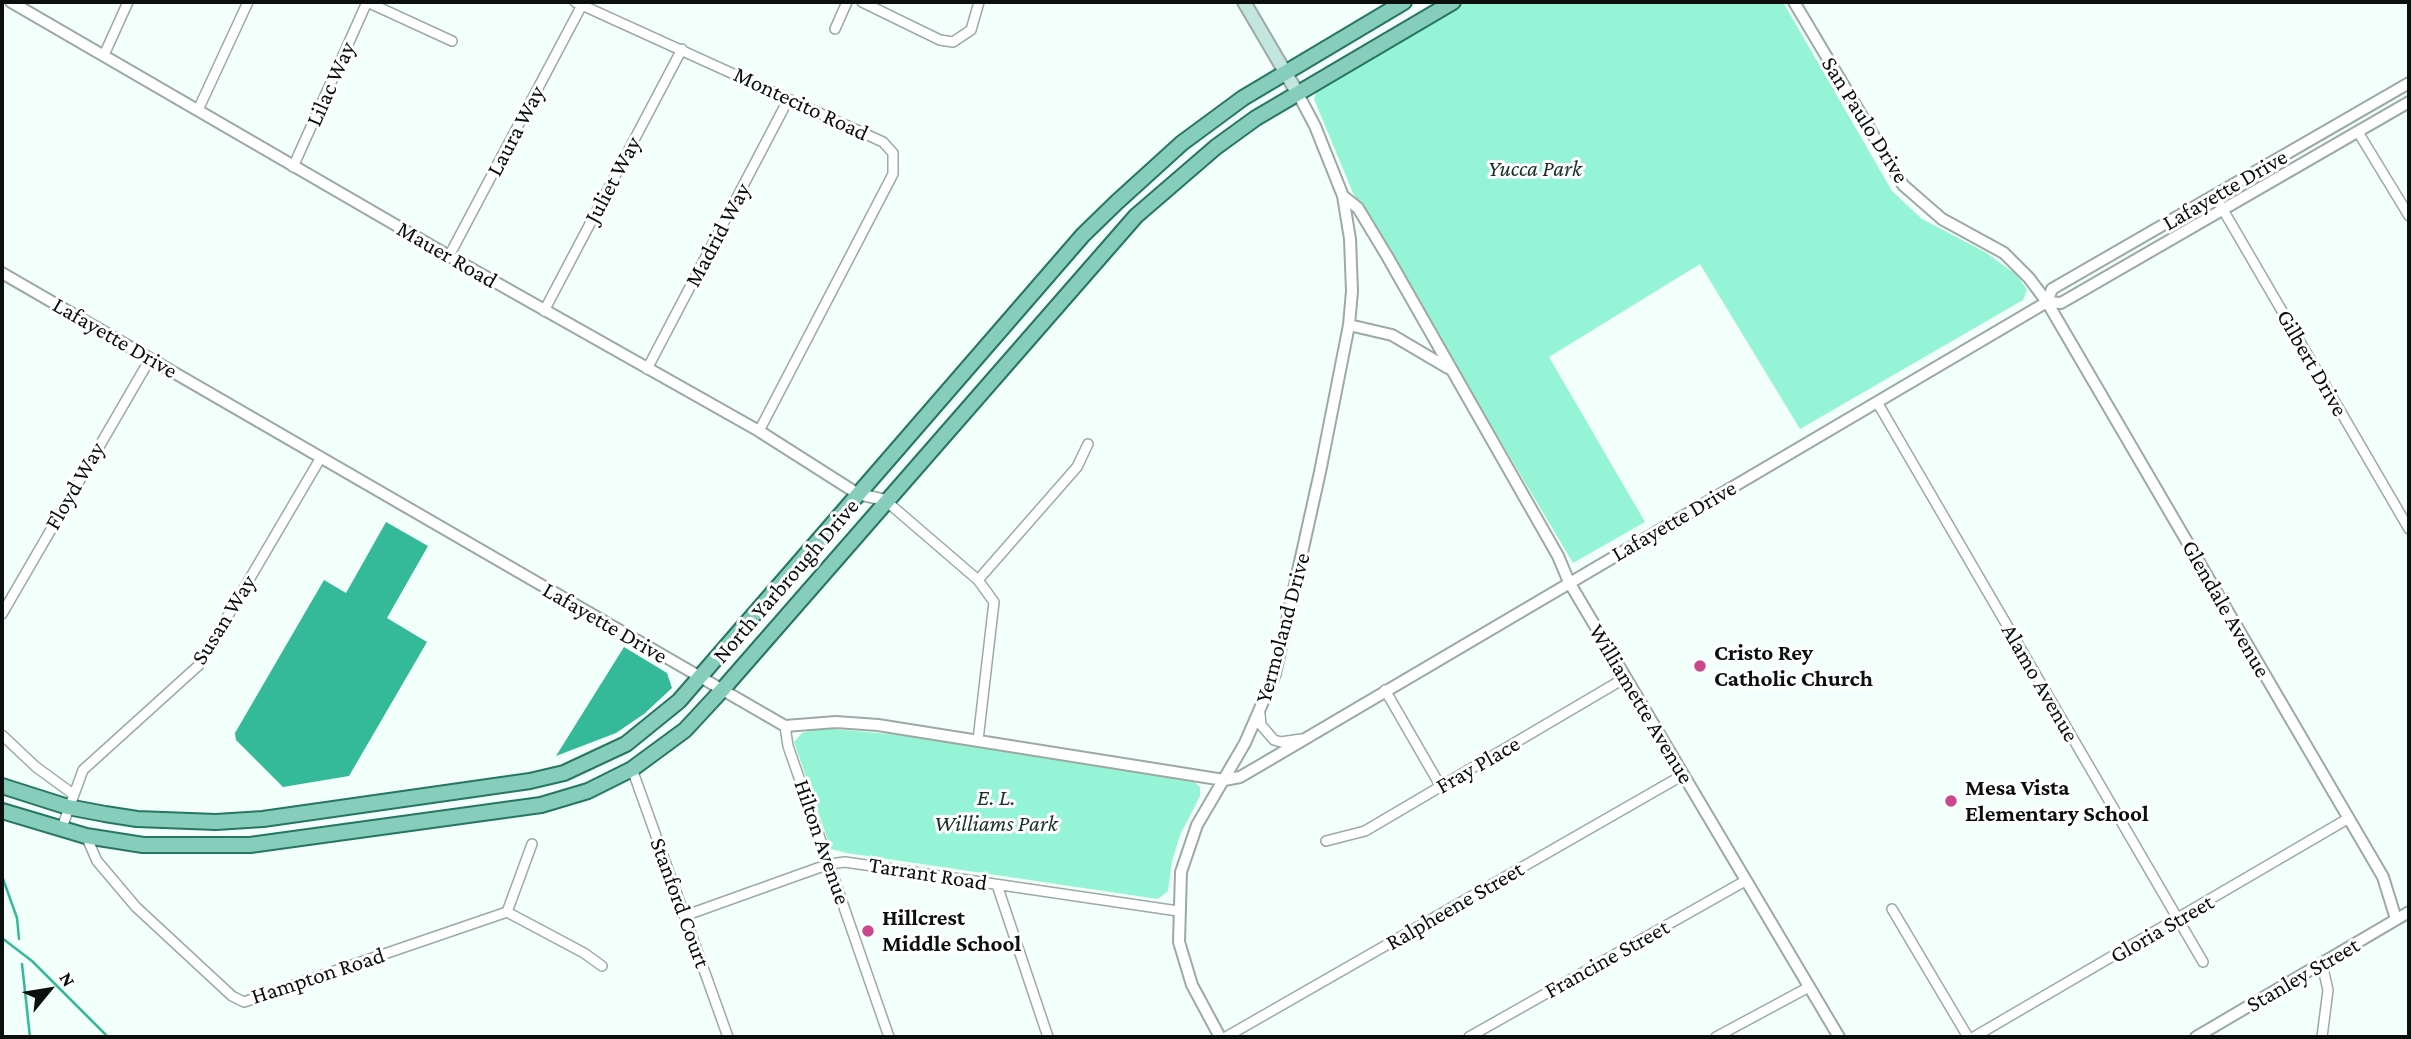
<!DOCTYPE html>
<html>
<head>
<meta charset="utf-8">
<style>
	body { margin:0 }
	#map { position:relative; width:2411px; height:1039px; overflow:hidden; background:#f3fffa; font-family:"Crimson Pro",serif }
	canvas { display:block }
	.frame { position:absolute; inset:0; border:4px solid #0b100e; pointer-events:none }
	.north { position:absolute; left:14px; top:955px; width:70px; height:70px; -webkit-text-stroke:5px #fff; paint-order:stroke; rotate:60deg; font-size:19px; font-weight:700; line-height:28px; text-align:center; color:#0b100e }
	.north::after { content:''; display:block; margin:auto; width:24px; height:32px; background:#0b100e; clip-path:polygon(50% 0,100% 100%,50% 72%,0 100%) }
</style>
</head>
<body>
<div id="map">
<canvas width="2411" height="1039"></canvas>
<div class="frame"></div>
<div class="north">N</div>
</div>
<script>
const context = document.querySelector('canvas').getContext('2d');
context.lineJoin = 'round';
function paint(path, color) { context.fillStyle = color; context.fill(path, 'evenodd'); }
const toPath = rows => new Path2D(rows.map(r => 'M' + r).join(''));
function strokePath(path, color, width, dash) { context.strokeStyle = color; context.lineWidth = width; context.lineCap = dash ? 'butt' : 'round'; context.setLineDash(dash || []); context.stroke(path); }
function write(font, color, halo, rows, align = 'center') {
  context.font = font + ' "Crimson Pro",serif'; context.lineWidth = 6; context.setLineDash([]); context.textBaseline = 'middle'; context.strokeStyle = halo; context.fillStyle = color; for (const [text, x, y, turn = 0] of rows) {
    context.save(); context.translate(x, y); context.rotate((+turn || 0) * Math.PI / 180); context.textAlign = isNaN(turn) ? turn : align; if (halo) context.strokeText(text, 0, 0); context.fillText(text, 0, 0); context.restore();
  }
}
const green = toPath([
	[1464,2,1783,2,1892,191,1922,219,1985,252,2017,275,2027,290,2023,300,1800,429,1700,264,1549,357,1645,522,1573,563,1353,193,1314,99,1318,87],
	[822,728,900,735,1190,778,1200,787,1200,796,1180,835,1172,861,1168,891,1158,899,847,853,831,849,794,742,802,733]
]);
const water = toPath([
	[386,522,428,546,387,618,427,642,349,776,283,787,236,740,235,733,324,580,346,593],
	[624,647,667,673,672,688,644,714,616,733,556,756]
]);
const stream = toPath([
	[2,876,17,918,19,939],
	[2,938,32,961,108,1037],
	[22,964,30,1037]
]);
const minor = toPath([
	[575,2,883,142,893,153,893,174,759,431],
	[862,2,940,40,953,42,971,30,979,2],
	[835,29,847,2],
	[104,55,128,2],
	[198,110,248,2],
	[2358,132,2409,216],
	[293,167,367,2,452,41],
	[2215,196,2409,529],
	[449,256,582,5],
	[544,311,682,49],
	[647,369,788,100],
	[1877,402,2203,962],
	[885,500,978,580,994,602,978,740],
	[978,580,1077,467,1088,444],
	[2,614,150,359],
	[1385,690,1441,787],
	[1260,714,1261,725,1274,740,1281,742,1301,739],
	[785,726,788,746,889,1037],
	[2,735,36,767,73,794],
	[632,769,728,1037],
	[61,830,83,770,199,665,320,459],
	[86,836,97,861,136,907,232,996,244,1002,507,912,584,953,602,966],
	[1326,841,1365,831,1625,678],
	[997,885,1048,1037],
	[1892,909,1968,1037],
	[507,912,532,844],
	[684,916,829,864,845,862,1178,911],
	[2322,964,2328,990,2322,1037],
	[1226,1037,1683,775],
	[1469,1037,1745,881],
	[1716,1037,1809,987],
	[1974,1037,2349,818]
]);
const tertiary = toPath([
	[11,2,449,256,759,431,858,494,885,500],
	[1794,2,1903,185,1942,219,2004,253,2029,278,2047,302,2383,877,2396,919],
	[1343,196,1358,208,1387,256,1558,556,1569,582,1839,1037],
	[2,273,785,726,836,722,878,725,1224,780,1240,777,1259,766,2047,302,2061,303,2409,102],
	[2047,302,2052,289,2409,83],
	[1349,325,1392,335,1448,368],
	[1220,1037,1192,985,1179,942,1181,872,1197,825,1245,743,1275,674,1320,472,1349,325,1352,291,1350,239,1343,196,1315,126,1298,94],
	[2196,1037,2409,912]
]);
const secondary = toPath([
	[1244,2,1298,94]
]);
const primary = toPath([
	[2,786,68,807,105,814,137,819,216,822,263,819,530,781,564,773,626,744,679,701,1083,235,1117,202,1182,143,1243,98,1404,2],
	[2,811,86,836,143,845,250,845,541,805,588,791,632,769,685,730,723,689,1136,216,1216,147,1256,118,1453,2]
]);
const markers = [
	[1700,666,7,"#cb478c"],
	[1951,801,7,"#cb478c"],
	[868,931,7,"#cb478c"]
];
const streetNames = [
	["Lilac Way",331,84,-66],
	["Montecito Road",801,104,25],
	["San Paulo Drive",1865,120,58],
	["Laura Way",516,131,-62],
	["Juliet Way",613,180,-62],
	["Lafayette Drive",2225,190,-30],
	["Madrid Way",718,235,-62],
	["Mauer Road",447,255,30],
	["Lafayette Drive",115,338,30],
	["Gilbert Drive",2312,363,60],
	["Floyd Way",75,486,-60],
	["Lafayette Drive",1674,521,-30],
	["North Yarbrough Drive",786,581,-49],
	["Glendale Avenue",2226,609,60],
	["Susan Way",224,620,-58],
	["Lafayette Drive",605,623,30],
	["Yermoland Drive",1283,628,-75],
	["Alamo Avenue",2040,683,60],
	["Williamette Avenue",1641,704,59],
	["Fray Place",1478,765,-30],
	["Hilton Avenue",822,842,71],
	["Tarrant Road",928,874,9],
	["Stanford Court",680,903,70],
	["Ralpheene Street",1455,906,-30],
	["Gloria Street",2162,929,-30],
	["Francine Street",1607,959,-29],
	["Stanley Street",2303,975,-30],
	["Hampton Road",318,976,-18]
];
const parkNames = [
	["Yucca Park",1535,169],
	["E. L.",996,798],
	["Williams Park",996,824]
];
const poiNames = [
	["Cristo Rey",1714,653],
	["Catholic Church",1714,679],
	["Mesa Vista",1965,788],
	["Elementary School",1965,814],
	["Hillcrest",882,918],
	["Middle School",882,944]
];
paint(green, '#95f4d6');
paint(water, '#34ba98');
strokePath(stream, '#34ba98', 2.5);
strokePath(minor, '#9ca9a4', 12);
strokePath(tertiary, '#9ca9a4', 14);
strokePath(secondary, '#9ca9a4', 16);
strokePath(primary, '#267661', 18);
strokePath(minor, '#fff', 9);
strokePath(tertiary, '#fff', 10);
strokePath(secondary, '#c2e6dd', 12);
strokePath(primary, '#86cebb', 14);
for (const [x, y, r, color] of markers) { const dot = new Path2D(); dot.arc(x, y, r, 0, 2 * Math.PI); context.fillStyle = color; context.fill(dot); strokePath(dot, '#fff', 2.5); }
write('23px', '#0b100e', '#fff', streetNames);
write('italic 23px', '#1a2f28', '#fff', parkNames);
write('bold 23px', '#0b100e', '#fff', poiNames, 'left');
</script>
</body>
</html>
